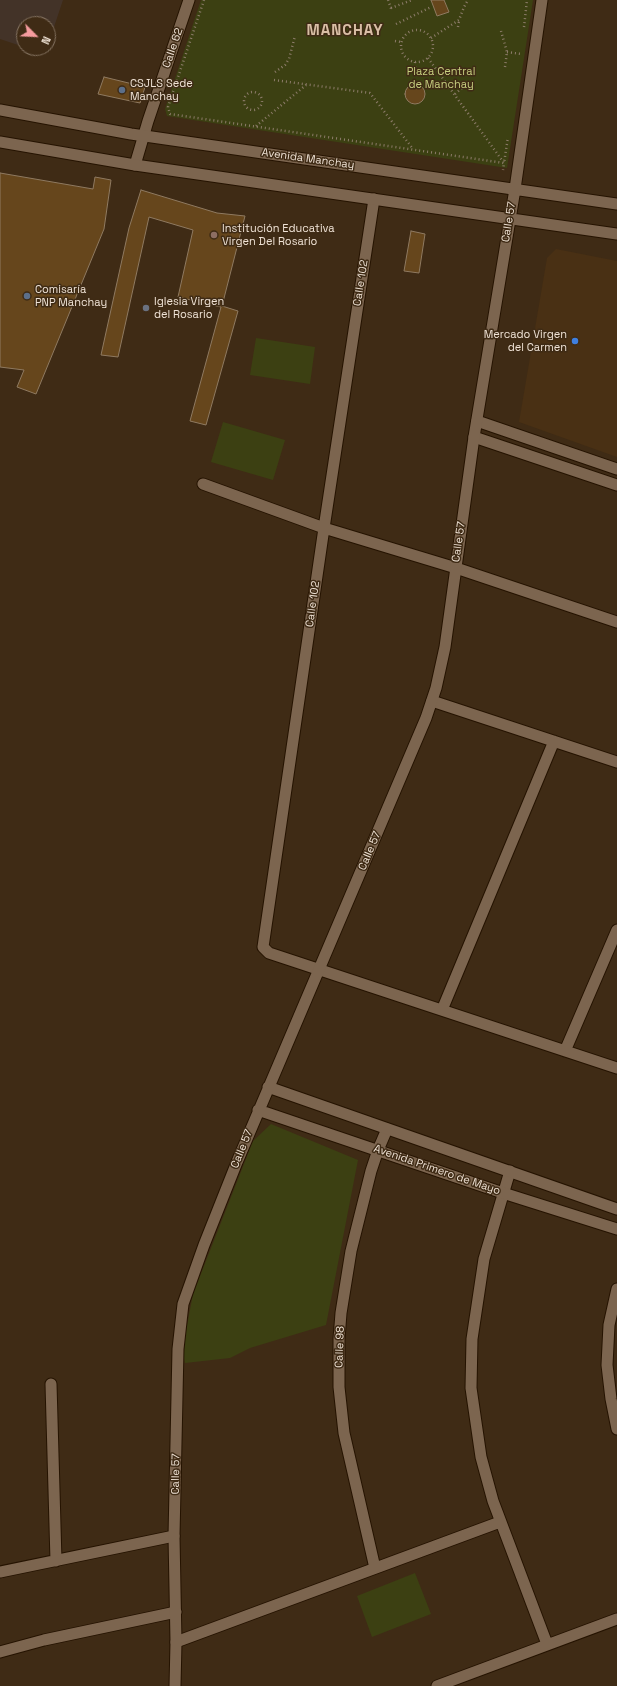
<!DOCTYPE html>
<html>
<head>
<meta charset="utf-8">
<style>
	body { margin:0 }
	#map { position:relative; width:617px; height:1686px; overflow:hidden; background:#3f2b15; font-family:"Space Grotesk",sans-serif }
	canvas { display:block }
	.north { position:absolute; left:16px; top:16px; width:40px; height:40px; box-sizing:border-box; background:#3f2b15; border:1px solid #857462; border-radius:50%; rotate:114deg; font-size:11px; font-weight:700; line-height:16px; text-align:center; color:#efe2d5 }
	.north::after { content:''; display:block; margin:auto; width:14px; height:18px; background:#f59b9e; clip-path:polygon(50% 0,100% 100%,50% 72%,0 100%) }
</style>
</head>
<body>
<div id="map">
<canvas width="617" height="1686"></canvas>
<div class="north">N</div>
</div>
<script>
const context = document.querySelector('canvas').getContext('2d');
context.lineJoin = 'round';
function paint(path, color) { context.fillStyle = color; context.fill(path, 'evenodd'); }
const toPath = rows => new Path2D(rows.map(r => 'M' + r).join(''));
function strokePath(path, color, width, dash) { context.strokeStyle = color; context.lineWidth = width; context.lineCap = dash ? 'butt' : 'round'; context.setLineDash(dash || []); context.stroke(path); }
function write(font, color, halo, rows, align = 'center') {
  context.font = font + ' "Space Grotesk",sans-serif'; context.lineWidth = 3; context.setLineDash([]); context.textBaseline = 'middle'; context.strokeStyle = halo; context.fillStyle = color; for (const [text, x, y, turn = 0] of rows) {
    context.save(); context.translate(x, y); context.rotate((+turn || 0) * Math.PI / 180); context.textAlign = isNaN(turn) ? turn : align; if (halo) context.strokeText(text, 0, 0); context.fillText(text, 0, 0); context.restore();
  }
}
const built = toPath([
	[556,249,617,261,617,457,519,422,547,258]
]);
const education = toPath([
	[0,0,63,0,48,45,48,24,24,24,24,47,0,39]
]);
const green = toPath([
	[201,0,533,0,507,168,167,116,165,109],
	[256,338,315,347,310,384,250,375],
	[223,422,285,440,273,480,211,462],
	[271,1124,358,1160,326,1325,250,1348,230,1358,185,1363,182,1352,193,1294,253,1141],
	[415,1573,431,1614,372,1637,357,1596]
]);
const building = toPath([
	[431,0,444,0,449,12,437,16,431,0],
	[104,77,145,87,140,103,98,94,104,77],
	'405 94a10 10 0 1 1 20 0a10 10 0 1 1-20 0Z',
	[0,173,93,189,95,177,111,180,104,229,36,394,17,387,24,370,0,367,0,173],
	[141,190,217,213,245,216,222,306,238,311,206,425,190,421,221,307,178,297,193,230,149,217,118,357,101,355,129,228,141,190],
	[411,231,425,234,419,273,404,271,411,231]
]);
const path = toPath([
	[204,0,168,107,170,114,504,163,508,137],
	[388,0,392,11],
	[391,8,412,0],
	[396,24,431,7],
	[458,27,459,21],
	[524,27,527,0],
	'401 46a16 16 0 1 1 32 0a16 16 0 1 1-32 0Z',
	[501,31,507,52,505,67],
	[431,38,459,20,464,7,468,0],
	[395,41,401,42],
	[507,52,521,54],
	[428,58,504,163,503,170],
	[415,67,415,61],
	[275,72,285,65,289,59,295,36],
	[274,80,370,93,413,149],
	'244 101a9 9 0 1 1 18 0a9 9 0 1 1-18 0Z',
	[455,94,468,83],
	[256,126,306,85]
]);
const minor = toPath([
	[135,165,148,121,189,0],
	[374,199,324,528,263,947,269,953,617,1068],
	[477,421,617,469],
	[474,437,617,485],
	[203,484,324,528,456,568,617,622],
	[432,701,617,762],
	[442,1010,554,741],
	[565,1051,617,930],
	[510,1171,484,1259,472,1339,471,1388,481,1457,493,1501,547,1644],
	[51,1384,56,1561],
	[375,1568,344,1433,339,1387,339,1339,341,1313,351,1251,371,1171,378,1150,387,1129],
	[0,1572,174,1536],
	[176,1642,500,1522],
	[0,1652,44,1640,176,1612],
	[437,1686,617,1619]
]);
const tertiary = toPath([
	[0,110,131,134,617,204],
	[0,142,135,165,617,234],
	[268,1087,617,1209],
	[258,1110,503,1193,617,1229],
	[617,1289,609,1325,607,1365,611,1399,617,1429],
	[175,1686,176,1642,174,1536,178,1349,183,1304,204,1245,237,1162,426,718,436,688,445,647,474,437,515,189,542,0]
]);
const markers = [
	[122,90,4,"#5c6f8a"],
	[214,235,4,"#8d6e63"],
	[27,296,4,"#5c6f8a"],
	[146,308,4,"#6b7280"],
	[575,341,4,"#3f7fe0"]
];
const streetNames = [
	["Calle 62",173,48,-71],
	["Avenida Manchay",308,159,8],
	["Calle 57",509,222,-81],
	["Calle 102",361,283,-81],
	["Calle 57",459,542,-82],
	["Calle 102",313,604,-82],
	["Calle 57",370,851,-67],
	["Calle 57",242,1149,-68],
	["Avenida Primero de Mayo",437,1170,19],
	["Calle 98",340,1347,-88],
	["Calle 57",176,1474,-89]
];
const parkNames = [
	["Plaza Central",441,72],
	["de Manchay",441,85]
];
const poiNames = [
	["CSJLS Sede",130,84],
	["Manchay",130,97],
	["Institución Educativa",222,229],
	["Virgen Del Rosario",222,242],
	["Comisaría",35,290],
	["PNP Manchay",35,303],
	["Iglesia Virgen",154,302],
	["del Rosario",154,315],
	["Mercado Virgen",567,335,"right"],
	["del Carmen",567,348,"right"]
];
const districtNames = [
	["MANCHAY",345,31]
];
paint(built, '#493014');
paint(education, '#433328');
paint(green, '#3c4012');
paint(building, '#66461c');
strokePath(building, '#8f7a61', 1);
strokePath(minor, '#251300', 13);
strokePath(tertiary, '#251300', 13);
strokePath(path, '#8d7c6a', 2.5, [1, 3]);
strokePath(minor, '#7c654f', 11);
strokePath(tertiary, '#7c654f', 11);
for (const [x, y, r, color] of markers) { const dot = new Path2D(); dot.arc(x, y, r, 0, 2 * Math.PI); context.fillStyle = color; context.fill(dot); strokePath(dot, '#3f2b15', 1.5); }
write('11px', '#efe2d5', '#3f2b15', streetNames);
write('11px', '#c6ce7f', '#3f2b15', parkNames);
write('11px', '#efe2d5', '#3f2b15', poiNames, 'left');
context.letterSpacing = '1px';
write('bold 15px', '#d8bea5', '#3f2b15', districtNames);
context.letterSpacing = '0px';
</script>
</body>
</html>
